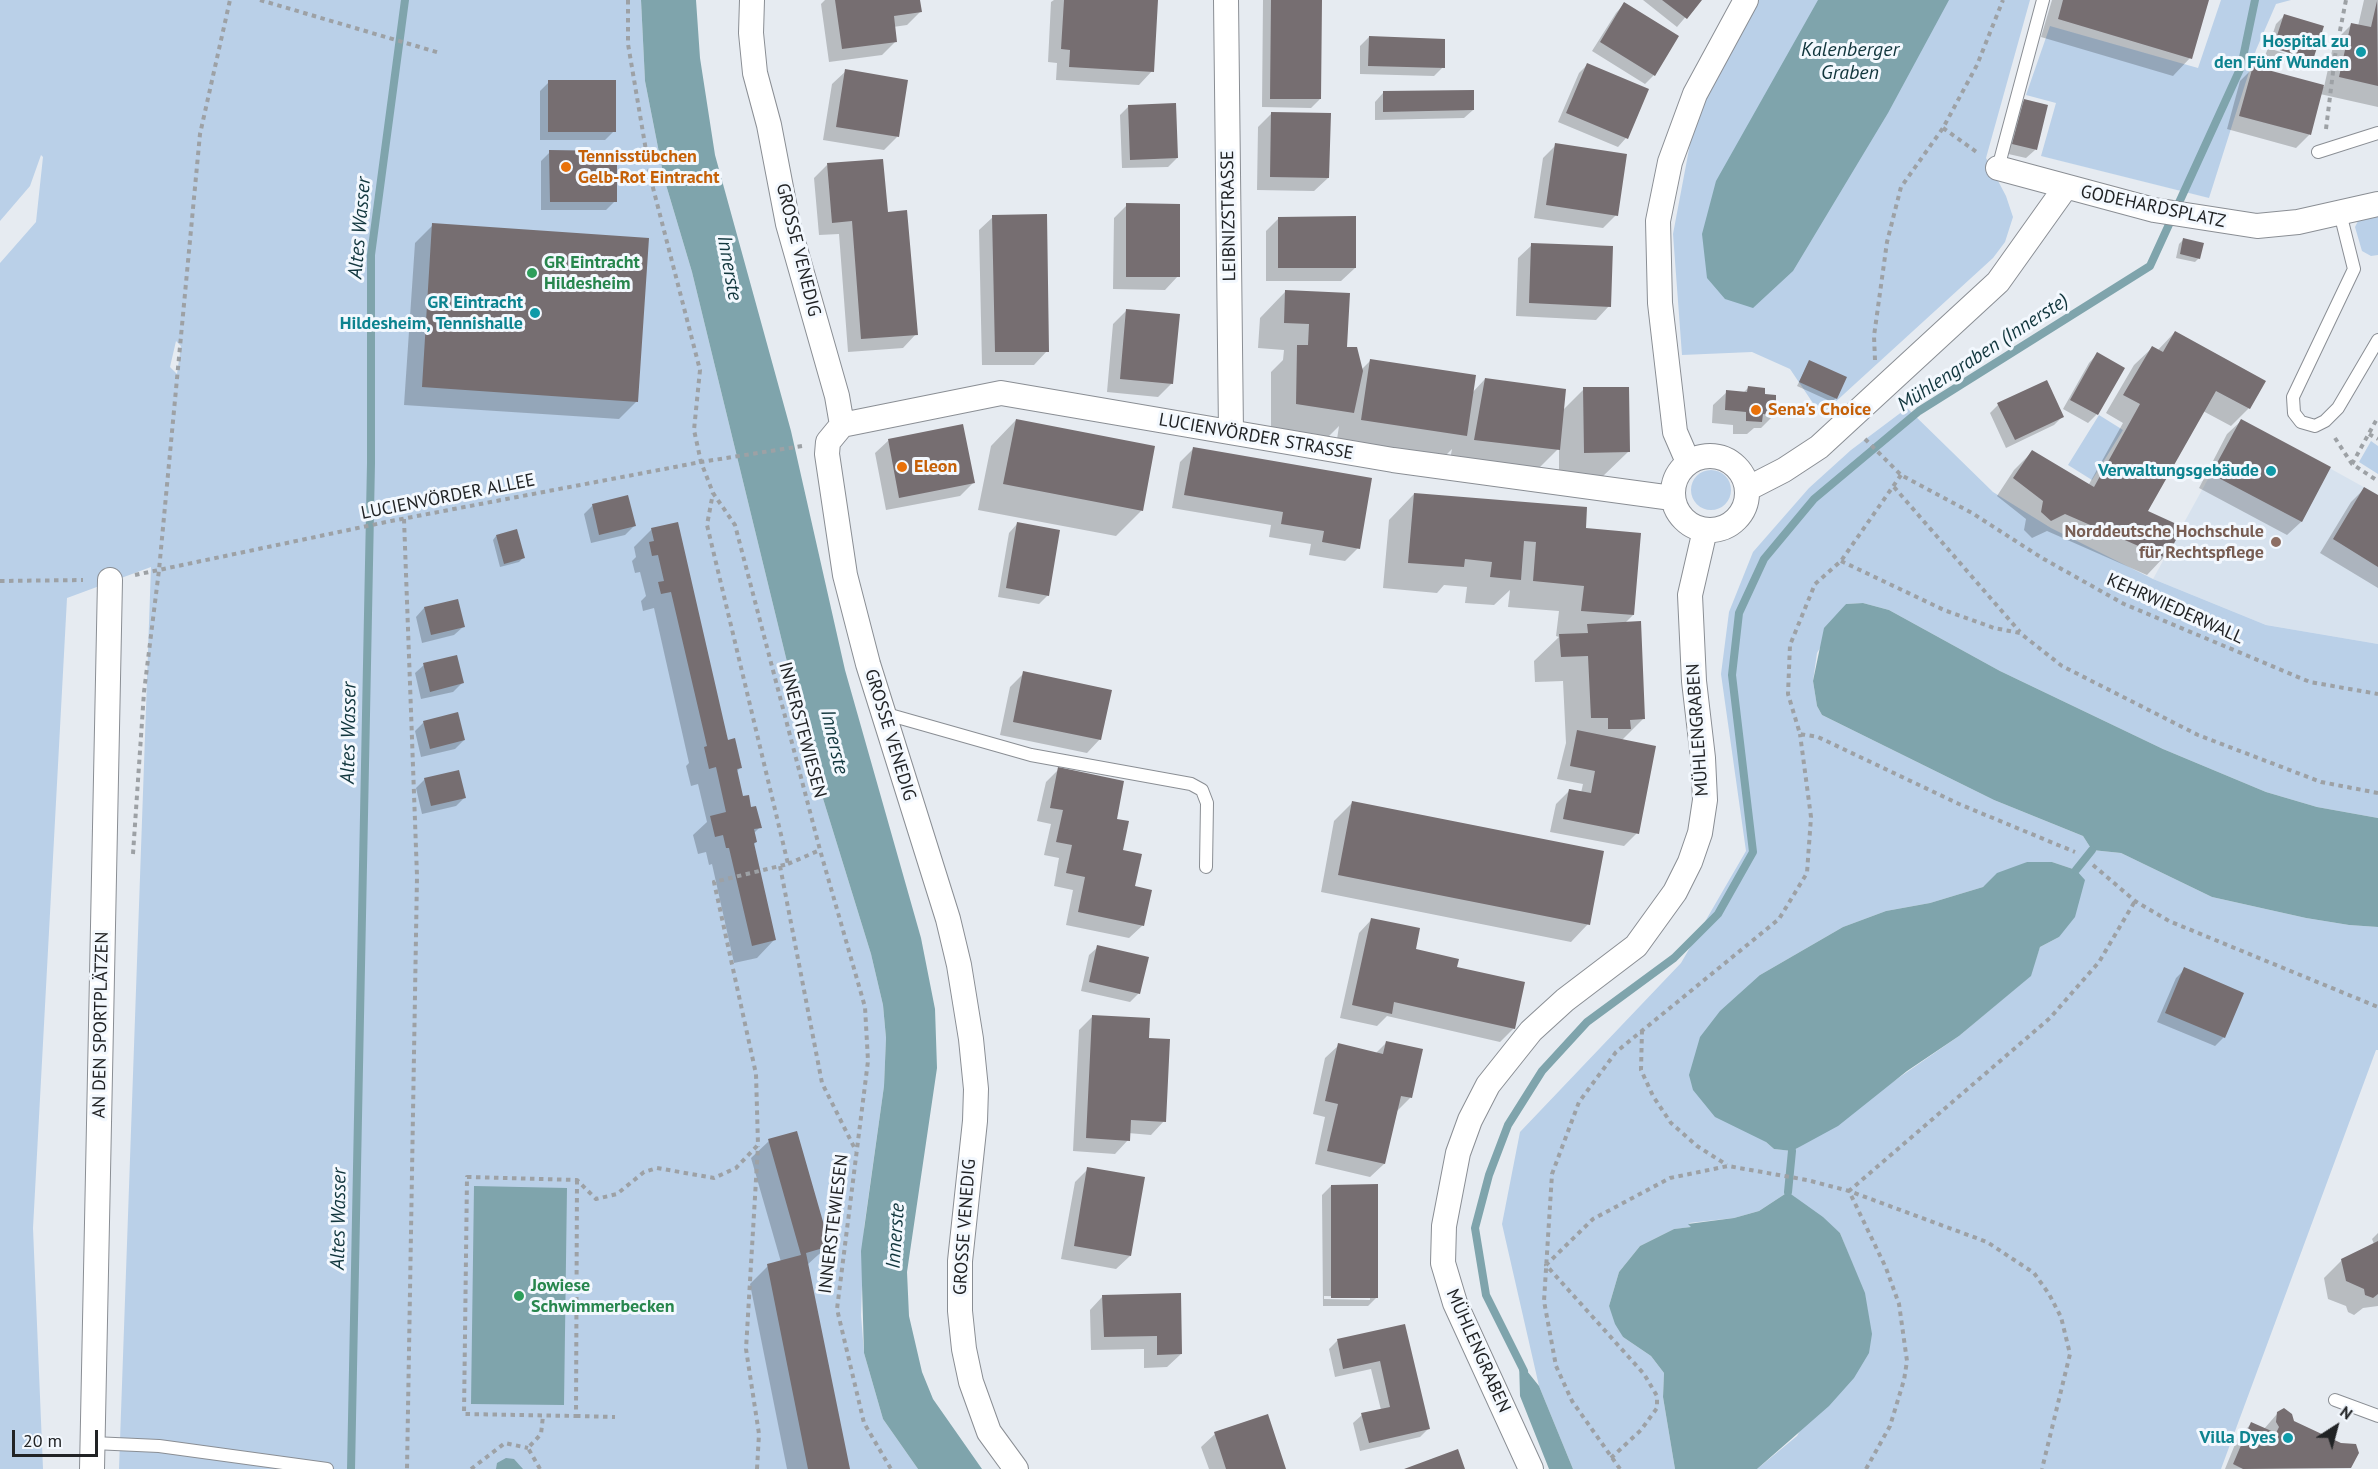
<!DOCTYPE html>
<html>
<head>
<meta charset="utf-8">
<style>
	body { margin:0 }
	#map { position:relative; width:2378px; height:1469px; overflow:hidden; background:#e6ebf1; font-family:"PT Sans",sans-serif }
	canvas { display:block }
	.north { position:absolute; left:2306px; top:1397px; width:60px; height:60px; -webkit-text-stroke:4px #f3f8fe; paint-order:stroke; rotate:36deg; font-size:16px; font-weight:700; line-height:24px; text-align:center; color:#212325 }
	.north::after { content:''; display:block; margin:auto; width:21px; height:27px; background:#212325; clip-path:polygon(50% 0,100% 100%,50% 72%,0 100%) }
	.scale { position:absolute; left:12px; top:1430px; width:86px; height:27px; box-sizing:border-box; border:3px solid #212325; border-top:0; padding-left:8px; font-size:18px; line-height:21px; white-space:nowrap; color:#212325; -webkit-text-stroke:4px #f3f8fe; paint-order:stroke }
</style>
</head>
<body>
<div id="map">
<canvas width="2378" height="1469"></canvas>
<div class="north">N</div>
<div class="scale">20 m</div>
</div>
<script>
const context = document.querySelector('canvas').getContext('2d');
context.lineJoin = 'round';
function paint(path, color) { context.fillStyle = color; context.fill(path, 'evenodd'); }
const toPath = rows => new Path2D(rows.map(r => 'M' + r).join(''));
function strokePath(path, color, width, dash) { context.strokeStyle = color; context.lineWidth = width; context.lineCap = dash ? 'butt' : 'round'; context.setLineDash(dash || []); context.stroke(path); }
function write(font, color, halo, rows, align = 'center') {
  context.font = font + ' "PT Sans",sans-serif'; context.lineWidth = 6; context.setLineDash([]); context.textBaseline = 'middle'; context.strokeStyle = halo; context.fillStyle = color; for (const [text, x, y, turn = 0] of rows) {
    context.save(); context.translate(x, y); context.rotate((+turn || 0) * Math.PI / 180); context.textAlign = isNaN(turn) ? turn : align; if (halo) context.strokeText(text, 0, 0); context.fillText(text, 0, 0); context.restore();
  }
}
const built = toPath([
	[2241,419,2378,495,2378,644,2266,625,2153,579]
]);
const green = toPath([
	[0,0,641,0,645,81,664,178,692,272,798,707,821,792,871,954,883,1005,886,1038,884,1086,864,1228,861,1315,864,1353,883,1419,918,1469,119,1469,151,567,67,598,33,1228,43,1469,0,1469,0,263,36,222,43,157,41,155,30,186,0,221],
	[176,341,181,346,177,374,170,367],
	[1749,0,2030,0,1986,158,2006,196,2013,217,2005,242,1993,258,1821,415,1790,369,1752,352,1682,355,1673,234,1697,107],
	[2221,0,2291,0,2276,4,2256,50,2209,198,2041,156,2056,103,2026,95,2050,26,2198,68],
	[2378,216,2378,255,2371,256,2362,251,2355,227,2359,219],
	[1907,408,1993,492,2051,528,2153,579,2266,625,2378,644,2378,818,2317,807,2266,792,2163,749,2000,671,1889,610,1863,603,1846,604,1817,653,1813,681,1817,706,1822,715,1994,800,2083,836,2092,850,2121,853,2212,897,2306,918,2349,925,2378,927,2378,1050,2376,1050,2221,1469,1757,1469,1797,1436,1868,1313,1864,1293,1840,1233,1788,1192,1759,1211,1734,1218,1689,1223,1692,1227,1674,1229,1640,1246,1619,1272,1609,1306,1623,1337,1651,1356,1664,1373,1663,1397,1675,1469,1573,1469,1539,1386,1502,1224,1520,1132,1681,963,1746,851,1721,674,1729,612,1753,552,1809,488,1851,450],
	[2027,862,2052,862,2076,870,2059,937,2040,947,2030,976,1959,1036,1793,1151,1774,1149,1766,1142,1760,975,1843,927,1886,911,1930,903,1983,887],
	[2099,415,2123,430,2092,480,2068,465],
	[2371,441,2378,446,2378,474,2359,462],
	'1691 490a20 20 0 1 1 40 0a20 20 0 1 1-40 0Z'
]);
const water = toPath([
	[641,0,696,0,700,58,715,155,791,431,845,670,921,938,935,1009,937,1068,907,1272,909,1316,922,1372,933,1399,982,1469,918,1469,883,1419,864,1353,861,1251,884,1086,886,1038,883,1005,871,954,821,792,798,707,692,272,664,178,645,81],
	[1818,0,1949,0,1888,113,1793,271,1753,308,1725,299,1707,278,1702,234,1716,181],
	[1863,603,1889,610,2000,671,2163,749,2266,792,2317,807,2378,818,2378,927,2349,925,2306,918,2212,897,2121,853,2092,850,2083,836,1994,800,1822,715,1817,706,1813,681,1824,628,1846,604],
	[2027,862,2052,862,2076,870,2085,880,2075,917,2059,937,2040,947,2031,976,1959,1036,1907,1071,1838,1126,1792,1151,1774,1149,1766,1142,1715,1117,1693,1090,1689,1075,1700,1037,1720,1011,1760,975,1843,927,1886,911,1930,903,1983,887,1997,873],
	[474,1186,567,1188,564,1405,471,1404],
	[1788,1192,1823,1217,1840,1233,1865,1293,1872,1334,1869,1353,1854,1378,1829,1406,1757,1469,1675,1469,1663,1397,1664,1373,1651,1356,1623,1337,1615,1324,1609,1306,1619,1272,1640,1246,1674,1229,1691,1227,1688,1224,1734,1218,1759,1211],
	[1519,1361,1539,1386,1573,1469,1549,1469,1520,1396],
	[506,1458,514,1459,523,1469,496,1469,497,1463]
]);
const shadow = toPath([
	[825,0,918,0,920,12,907,25,893,27,895,42,882,55,829,62,821,4],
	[1054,0,1156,0,1152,71,1139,85,1056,80,1057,63,1048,62,1051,2],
	[1263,0,1321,0,1320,99,1311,108,1262,107],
	[1643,0,1700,0,1677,27],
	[2052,0,2207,0,2190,58,2173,76,2041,37],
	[2364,0,2378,0,2378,107,2320,94,2309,135,2296,148,2227,129,2240,81,2253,68,2324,87,2334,42,2352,24,2358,26],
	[1624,4,1654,75,1645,84,1592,51,1616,13],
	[2285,15,2312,60,2303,68,2265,56,2268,48,2309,61,2309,57,2269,45,2276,24],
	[1369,37,1443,67,1434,76,1360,74,1360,46],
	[1587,65,1626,138,1618,147,1558,122,1579,73],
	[846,71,897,137,884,150,823,140,832,84],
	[549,82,614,131,605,140,540,140,540,91],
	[1383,93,1473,110,1464,118,1375,120,1375,102],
	[2024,101,2035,150,2026,158,2004,153,2015,110],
	[1129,106,1177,158,1168,167,1122,168,1120,115],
	[1272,113,1328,178,1314,191,1257,190,1258,127],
	[1556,145,1616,215,1603,228,1534,218,1543,158],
	[550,152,615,201,606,210,541,210,541,161],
	[827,165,916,334,903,348,848,352,839,234,819,235,814,178],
	[1127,205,1178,276,1165,290,1113,289,1114,218],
	[993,217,1047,351,1034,365,982,365,979,230],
	[1279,218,1355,268,1341,281,1266,281,1266,231],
	[433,225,637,401,619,419,404,405,415,243],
	[2183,240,2199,258,2195,262,2176,258,2179,244],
	[1532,245,1609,306,1596,320,1516,316,1518,258],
	[1285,292,1346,348,1361,370,1370,361,1472,393,1485,379,1562,411,1584,389,1628,452,1602,477,1559,478,1559,448,1532,475,1449,465,1452,449,1440,461,1336,446,1339,426,1327,438,1271,430,1271,372,1283,360,1284,350,1258,348,1260,318],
	[1126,311,1172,383,1158,397,1107,392,1113,324],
	[2175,332,2263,381,2249,408,2231,426,2203,411,2146,512,2164,557,2147,575,2047,531,2032,538,2024,530,2026,519,1997,496,2014,470,2032,452,2088,486,2123,423,2106,413,2134,365,2152,348,2157,351],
	[2097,354,2097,414,2088,423,2063,409,2089,363],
	[1809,362,1836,398,1832,402,1797,386],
	[1748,388,1764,396,1774,415,1761,428,1754,428,1747,434,1733,434,1733,425,1712,423,1713,405,1727,392,1743,393],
	[1998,405,2063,416,2054,425,2006,448,1990,413],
	[1016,420,1142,510,1116,536,978,510,991,446],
	[2241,421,2329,468,2301,522,2287,535,2199,488,2227,434],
	[889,440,973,483,960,496,886,510,875,453],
	[1193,449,1358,548,1345,561,1309,555,1311,544,1269,537,1271,525,1172,508,1180,462],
	[2364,489,2378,497,2378,588,2320,553,2351,502],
	[1414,494,1584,530,1633,615,1624,624,1644,718,1622,740,1637,833,1624,846,1550,832,1556,804,1569,791,1581,793,1583,784,1557,779,1566,743,1563,681,1535,682,1534,661,1559,637,1556,636,1559,611,1508,607,1510,590,1494,605,1465,603,1467,587,1444,585,1437,593,1383,588,1389,520],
	[593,505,634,526,625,535,591,543,584,514],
	[1017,524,1048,595,1039,604,998,597,1009,533],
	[652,529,727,741,740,768,736,772,742,798,760,827,754,833,756,842,753,845,774,940,757,958,734,963,712,864,709,865,706,852,698,854,693,835,707,822,698,784,691,786,686,766,689,763,654,608,643,611,641,601,646,596,640,572,635,573,632,561,636,557,634,547],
	[496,536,523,558,519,562,500,567,493,540],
	[424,608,463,627,454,635,422,643,416,617],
	[424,665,462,683,453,692,421,699,415,673],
	[1024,673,1100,739,1087,753,1000,735,1010,687],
	[424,722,464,740,455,749,421,757,415,731],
	[1059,769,1115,820,1143,925,1129,938,1066,925,1073,890,1054,886,1059,858,1044,855,1051,824,1037,821,1046,782],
	[425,779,465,797,456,806,422,814,416,788],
	[1352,803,1588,924,1571,942,1321,892,1334,821],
	[1372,919,1414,950,1455,968,1514,1028,1500,1042,1387,1016,1377,1026,1340,1018,1359,933],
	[1098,947,1139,993,1130,1002,1081,991,1089,955],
	[2185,969,2224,1037,2215,1046,2157,1022,2176,978],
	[1092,1017,1148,1040,1164,1121,1151,1135,1128,1133,1128,1140,1115,1154,1073,1151,1079,1030],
	[1386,1043,1410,1098,1397,1111,1384,1164,1370,1177,1315,1164,1325,1117,1313,1114,1325,1058,1339,1045,1375,1054],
	[769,1141,828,1246,807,1265,848,1469,787,1469,750,1284,768,1266,781,1262,751,1158],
	[1088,1169,1130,1256,1116,1269,1061,1259,1075,1182],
	[1331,1186,1377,1297,1368,1306,1323,1306,1322,1195],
	[1324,1296,1370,1297,1370,1300,1324,1299],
	[2378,1233,2378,1306,2363,1308,2354,1315,2348,1312,2346,1306,2328,1299,2324,1278,2342,1260,2374,1244,2372,1239],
	[1179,1295,1181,1354,1167,1367,1144,1368,1144,1349,1091,1350,1090,1310,1103,1296],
	[1404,1325,1429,1428,1420,1437,1360,1451,1353,1423,1362,1415,1381,1410,1371,1369,1335,1377,1329,1349,1337,1341],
	[2277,1414,2293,1422,2350,1467,2225,1469,2238,1437,2252,1423,2264,1429],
	[1215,1434,1285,1469,1209,1469,1201,1447]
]);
const stream = toPath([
	[2076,870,2092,850],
	[1788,1192,1792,1151],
	[1524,1371,1486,1295,1475,1228,1489,1175,1508,1125,1542,1071,1587,1022,1674,958,1718,914,1753,852,1732,675,1739,613,1764,559,1814,499,1919,411,2150,266,2241,67,2255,0],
	[351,1469,371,463,371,255,405,0]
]);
const building = toPath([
	[835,0,920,0,922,12,894,16,897,42,842,49],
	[1064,0,1158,0,1154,72,1069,67,1070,50,1061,49],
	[1271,0,1322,0,1321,99,1270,99],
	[1662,0,1702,0,1687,19],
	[2063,0,2209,0,2192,59,2058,19],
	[2377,1,2378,86,2339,77,2351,23,2371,27],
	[1624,2,1679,36,1655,76,1600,42],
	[2284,14,2324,26,2313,60,2273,48],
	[1369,36,1445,39,1445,68,1368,66],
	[1587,63,1649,89,1628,139,1566,113],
	[2253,66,2324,85,2311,135,2239,116],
	[845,69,908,80,899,137,836,127],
	[548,80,616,80,616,132,548,132],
	[1474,90,1474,110,1383,112,1383,91],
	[2024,99,2048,105,2037,150,2012,144],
	[1176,103,1178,158,1130,160,1128,105],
	[1271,112,1331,113,1329,178,1270,177],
	[1555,143,1627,154,1618,216,1546,205],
	[549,150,617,151,617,202,550,202],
	[883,159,888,212,907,210,918,335,861,339,852,221,832,223,827,163],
	[1126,203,1180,204,1180,277,1126,277],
	[1047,214,1049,352,995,352,992,215],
	[1356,216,1356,268,1278,268,1278,217],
	[432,223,649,238,638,402,422,387],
	[2183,238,2204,243,2200,259,2180,254],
	[1531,243,1613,246,1611,307,1529,303],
	[1285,290,1350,293,1347,347,1357,347,1363,371,1354,413,1296,404,1297,345,1308,345,1309,324,1284,323],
	[1126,309,1180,314,1173,384,1120,379],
	[2175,331,2266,381,2250,409,2216,391,2148,511,2183,527,2166,558,2065,514,2051,521,2041,512,2043,501,2013,478,2032,450,2094,487,2140,404,2123,395,2152,346,2163,352],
	[2097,352,2125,368,2098,415,2070,400],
	[1370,359,1476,375,1467,436,1361,420],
	[1809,360,1847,377,1837,399,1799,382],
	[1485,378,1566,389,1560,450,1474,440],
	[2047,380,2064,417,2015,440,1997,403],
	[1748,386,1765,388,1765,394,1776,395,1776,416,1763,414,1762,422,1746,421,1746,412,1725,410,1726,390,1747,392],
	[1583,387,1629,387,1630,452,1584,453],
	[1016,419,1155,446,1143,511,1003,484],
	[2241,419,2331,467,2302,522,2211,474],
	[963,424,975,483,899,498,888,439],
	[1193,447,1372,478,1360,549,1322,542,1324,531,1281,524,1283,512,1184,495],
	[2364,487,2378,495,2378,567,2333,539],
	[1414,493,1587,507,1586,528,1641,533,1634,615,1581,611,1584,586,1533,581,1536,542,1524,541,1521,580,1490,577,1492,562,1465,559,1464,567,1408,563],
	[628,495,636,526,599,535,592,504],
	[678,522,728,740,735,738,742,768,737,769,743,796,749,795,751,807,756,806,762,828,754,829,757,842,754,843,776,940,752,946,729,848,726,848,723,835,715,837,710,816,726,812,716,767,709,769,704,747,707,746,671,592,661,594,658,582,664,581,658,555,652,556,649,542,654,541,651,528],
	[1017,522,1060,530,1049,596,1006,588],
	[517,529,525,558,504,564,496,535],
	[458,599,465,627,431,635,424,607],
	[1641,621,1645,719,1630,720,1631,729,1608,729,1608,718,1591,718,1588,656,1561,657,1559,634,1588,633,1587,624],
	[457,655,464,683,430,692,423,663],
	[1023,671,1112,690,1101,740,1013,722],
	[458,712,465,740,430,749,423,721],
	[1577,730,1656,746,1639,834,1563,819,1569,789,1591,793,1595,771,1570,766],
	[1058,767,1124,781,1117,819,1129,821,1123,850,1142,854,1135,886,1152,890,1144,926,1078,912,1085,877,1066,873,1072,845,1056,842,1063,810,1050,808],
	[459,770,466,798,431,806,424,778],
	[1352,801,1604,851,1590,925,1338,875],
	[1371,918,1420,928,1416,949,1459,959,1457,967,1525,982,1515,1029,1394,1002,1392,1014,1352,1005],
	[1097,945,1149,957,1140,994,1089,982],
	[2184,967,2244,993,2225,1038,2165,1013],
	[1092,1015,1150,1018,1149,1038,1170,1039,1166,1122,1131,1120,1130,1141,1086,1138],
	[1386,1041,1423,1049,1412,1098,1401,1096,1385,1164,1327,1151,1338,1104,1325,1101,1338,1043,1383,1054],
	[797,1131,830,1246,806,1253,850,1469,808,1469,767,1264,801,1255,768,1139],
	[1087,1167,1145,1177,1131,1256,1074,1246],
	[1378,1184,1378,1298,1331,1298,1331,1185],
	[2378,1241,2378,1294,2373,1298,2365,1295,2364,1289,2346,1281,2341,1259],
	[1181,1293,1182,1354,1157,1355,1157,1336,1104,1337,1102,1295],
	[1405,1324,1430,1429,1369,1443,1361,1413,1390,1407,1380,1361,1343,1369,1337,1339],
	[2284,1408,2292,1414,2294,1421,2341,1443,2356,1444,2359,1453,2351,1468,2243,1469,2233,1464,2251,1422,2276,1433,2279,1427,2276,1422,2277,1412],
	[1268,1414,1286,1469,1226,1469,1214,1432],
	[1458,1449,1465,1469,1404,1469]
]);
const path = toPath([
	[260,0,440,53],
	[628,0,628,44,651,180,700,370,694,430,701,462,713,493,735,525,820,850,865,1007,868,1061,837,1309,864,1423,891,1469],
	[1943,128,1978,153],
	[2326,129,2335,56,2346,0],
	[1875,360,1874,336,1887,242,1901,187,1943,128,1977,65,2003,0],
	[2369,434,2378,439],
	[2335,438,2352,464,2378,481],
	[1865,439,1901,475,1972,513,2042,558,2124,604,2310,682,2378,694],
	[2352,464,2378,417],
	[1901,475,1841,561,1815,584,1790,645,1788,694,1800,734,1818,737,1959,804,2075,852],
	[1894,487,2020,632],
	[404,519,417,876,407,1469],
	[1841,561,1944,610,1994,628,2020,633,2062,666,2198,735,2321,782,2378,793],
	[135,575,391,521,701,462,802,446],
	[0,581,83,580],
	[133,854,144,692,159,570,200,134,230,0],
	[788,864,820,850],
	[2093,865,2135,901,2169,921,2378,1007],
	[780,866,822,1083,856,1151],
	[1642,1030,1641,1070,1653,1096,1671,1123,1697,1146,1727,1165],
	[577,1180,576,1416,464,1414,467,1177,577,1180,596,1199,617,1194,644,1172,657,1168,714,1178,736,1168,758,1145,756,1074,714,882,788,864,707,525,713,493],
	[576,1416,615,1417],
	[1611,1458,1641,1430,1657,1408,1657,1396,1644,1374,1546,1265,1593,1219,1670,1178,1728,1166,1807,1180,1849,1191,1987,1242,2034,1273,2049,1294,2061,1317,2070,1354,2042,1469],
	[471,1469,505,1443,528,1448],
	[540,1469,528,1448,541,1434,543,1416],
	[757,1469,759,1434,746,1349,758,1146],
	[1620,1469,1572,1401,1556,1366,1544,1301,1552,1174,1579,1102,1616,1052,1779,919,1807,873,1811,817,1800,734],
	[1866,1469,1890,1426,1904,1380,1907,1361,1899,1304,1886,1268,1849,1191,2050,1018,2099,962,2135,901]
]);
const service = toPath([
	[2318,152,2378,133],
	[1998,168,2043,0],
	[2340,213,2354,269,2293,397,2294,413,2301,422,2315,426,2325,421,2338,408,2378,340],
	[883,713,1031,755,1191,784,1202,790,1207,803,1206,867],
	[2335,1400,2378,1416],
	[93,1443,159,1446,327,1469]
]);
const minor = toPath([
	[752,0,751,33,755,73,769,125,788,224,837,396,842,425],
	[1226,0,1231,432],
	[1998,168,2154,210,2257,226,2298,222,2378,204],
	[842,425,828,442,827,454,845,575,868,664,948,919,959,965,971,1039,976,1089,975,1121,960,1261,960,1311,964,1349,971,1382,989,1432,1016,1469],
	[842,425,1001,393,1393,460,1672,498],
	'1673 493a37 37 0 1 1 74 0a37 37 0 1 1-74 0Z',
	[1688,462,1675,432,1660,303,1658,221,1670,162,1695,94,1746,0],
	[1747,489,1784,470,1819,447,1998,282,2065,188],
	[92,1469,110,580],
	[1531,1469,1455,1303,1443,1263,1444,1226,1458,1153,1470,1120,1488,1085,1531,1031,1565,1000,1636,946,1675,892,1690,862,1700,833,1705,800,1703,758,1694,681,1690,595,1705,530]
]);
const markers = [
	[2361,52,6,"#0f9aa8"],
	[566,167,6,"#e8710a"],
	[532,273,6,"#2e9e5b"],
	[535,313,6,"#0f9aa8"],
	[1756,410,6,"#e8710a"],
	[902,467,6,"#e8710a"],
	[2271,471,6,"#0f9aa8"],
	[2276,542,6,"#8d6e63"],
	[519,1296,6,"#2e9e5b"],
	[2288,1438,6,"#0f9aa8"]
];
const cultureNames = [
	["Hospital zu",2349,42],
	["den Fünf Wunden",2349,63],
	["GR Eintracht",523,303],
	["Hildesheim, Tennishalle",523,324],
	["Verwaltungsgebäude",2259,471],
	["Villa Dyes",2276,1438]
];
const foodNames = [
	["Tennisstübchen",578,157],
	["Gelb-Rot Eintracht",578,178],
	["Sena's Choice",1768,410],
	["Eleon",914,467]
];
const streetNames = [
	["GODEHARDSPLATZ",2153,207,12],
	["LEIBNIZSTRASSE",1229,216,-91],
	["GROSSE VENEDIG",798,250,76],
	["LUCIENVÖRDER STRASSE",1256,437,10],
	["LUCIENVÖRDER ALLEE",448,497,-11],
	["KEHRWIEDERWALL",2175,609,24],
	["INNERSTEWIESEN",802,730,75],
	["MÜHLENGRABEN",1698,730,-94],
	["GROSSE VENEDIG",890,735,73],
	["AN DEN SPORTPLÄTZEN",101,1025,-89],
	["INNERSTEWIESEN",834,1224,-83],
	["GROSSE VENEDIG",965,1227,-86],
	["MÜHLENGRABEN",1478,1351,66]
];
const leisureNames = [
	["GR Eintracht",544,263],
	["Hildesheim",544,284],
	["Jowiese",531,1286],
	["Schwimmerbecken",531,1307]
];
const educationNames = [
	["Norddeutsche Hochschule",2264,532],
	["für Rechtspflege",2264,553]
];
const waterNames = [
	["Kalenberger",1850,50],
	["Graben",1850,73],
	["Altes Wasser",360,228,-85],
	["Innerste",729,268,80],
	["Mühlengraben (Innerste)",1983,353,-33],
	["Altes Wasser",349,733,-89],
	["Innerste",834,742,77],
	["Altes Wasser",339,1219,-89],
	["Innerste",896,1236,-86]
];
paint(built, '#d7e2ee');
paint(green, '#bad0e8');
paint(water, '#7fa4ac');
paint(shadow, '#0003');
strokePath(stream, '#7fa4ac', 8);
paint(building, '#766e71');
strokePath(service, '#8a8e94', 14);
strokePath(minor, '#8a8e94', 26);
strokePath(path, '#9da1a5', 4, [4.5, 4.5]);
strokePath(service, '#fff', 12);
strokePath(minor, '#fff', 24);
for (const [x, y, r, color] of markers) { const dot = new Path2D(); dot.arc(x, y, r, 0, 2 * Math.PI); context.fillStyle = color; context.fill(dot); strokePath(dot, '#f3f8fe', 2); }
write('bold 18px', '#0d838f', '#f3f8fe', cultureNames, 'right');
write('bold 18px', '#c56008', '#f3f8fe', foodNames, 'left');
write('18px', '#212325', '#f3f8fe', streetNames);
write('bold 18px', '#27864d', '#f3f8fe', leisureNames, 'left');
write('bold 18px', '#785e54', '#f3f8fe', educationNames, 'right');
write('italic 20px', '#11363d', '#f3f8fe', waterNames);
</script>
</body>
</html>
